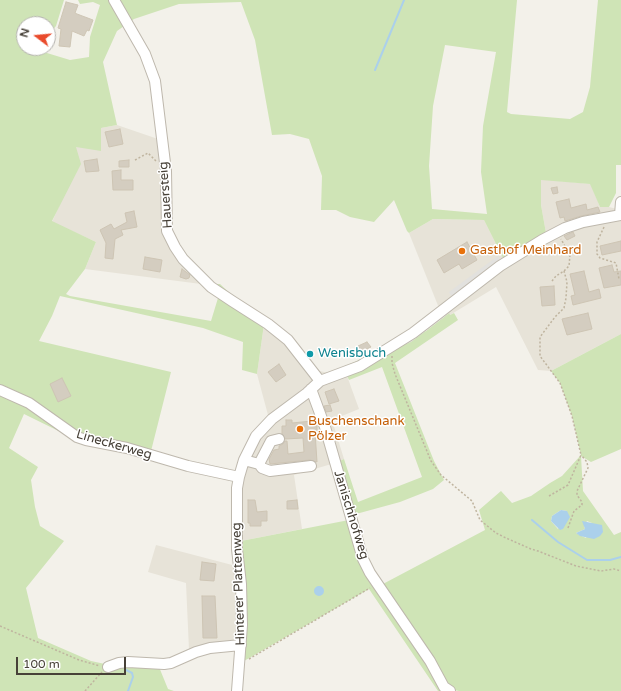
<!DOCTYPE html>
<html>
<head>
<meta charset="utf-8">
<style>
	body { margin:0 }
	#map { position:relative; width:621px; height:691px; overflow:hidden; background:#f3f1ea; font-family:"Varela Round",sans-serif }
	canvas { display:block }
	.north { position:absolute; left:16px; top:16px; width:40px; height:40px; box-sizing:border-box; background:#fff; border:1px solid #b5b3af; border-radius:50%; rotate:286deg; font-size:11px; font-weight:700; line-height:16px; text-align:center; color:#474138 }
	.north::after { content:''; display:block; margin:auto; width:14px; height:18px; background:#e94b2c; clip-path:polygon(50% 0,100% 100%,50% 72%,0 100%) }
	.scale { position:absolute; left:16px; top:657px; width:110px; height:18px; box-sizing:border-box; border:2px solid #474138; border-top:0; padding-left:5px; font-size:12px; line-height:14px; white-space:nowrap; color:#474138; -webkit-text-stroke:3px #fff; paint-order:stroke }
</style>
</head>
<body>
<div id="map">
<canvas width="621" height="691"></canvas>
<div class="north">N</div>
<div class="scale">100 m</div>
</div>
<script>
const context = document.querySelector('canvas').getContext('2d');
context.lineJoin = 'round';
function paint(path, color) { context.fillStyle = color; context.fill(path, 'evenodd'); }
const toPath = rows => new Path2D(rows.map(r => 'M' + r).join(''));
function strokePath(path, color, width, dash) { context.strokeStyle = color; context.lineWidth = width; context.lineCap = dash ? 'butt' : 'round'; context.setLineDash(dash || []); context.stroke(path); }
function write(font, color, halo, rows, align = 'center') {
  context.font = font + ' "Varela Round",sans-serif'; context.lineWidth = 3; context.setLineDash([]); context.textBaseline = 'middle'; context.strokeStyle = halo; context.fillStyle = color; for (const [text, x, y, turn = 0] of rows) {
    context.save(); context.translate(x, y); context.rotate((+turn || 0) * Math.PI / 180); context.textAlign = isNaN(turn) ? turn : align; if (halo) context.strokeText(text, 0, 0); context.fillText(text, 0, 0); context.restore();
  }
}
const residential = toPath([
	[117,125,158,139,165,239,201,284,85,269,96,242,52,222,60,204,76,147,101,128],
	[540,179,591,184,600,207,609,207,621,210,621,334,551,371,538,370,496,287,450,315,439,308,409,233,433,219,484,220,503,258,546,233,541,205],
	[265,317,319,371,347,376,359,409,332,420,344,459,335,463,294,475,302,529,241,541,237,488,244,460,271,419,268,415,257,374],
	[156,545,236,566,239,636,236,640,189,650,186,583,148,572]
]);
const green = toPath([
	[0,0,64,0,56,26,48,35,48,24,24,24,24,48,38,48,37,50,70,60,89,57,90,37,100,5,93,2,80,4,78,0,517,0,507,112,511,114,570,119,583,112,590,87,598,0,621,0,621,165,616,165,616,193,609,207,600,207,590,184,541,180,541,205,546,233,503,258,484,220,433,219,409,233,407,231,394,200,374,222,350,217,336,210,321,210,322,176,309,139,290,134,272,135,255,40,241,2,179,4,134,19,117,31,103,62,117,125,101,128,101,151,76,147,81,164,52,221,96,242,85,269,66,294,70,296,211,321,218,298,201,284,220,284,237,300,265,317,257,374,242,370,243,342,203,328,60,296,52,316,39,341,171,372,150,455,85,444,24,414,9,448,38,467,31,480,35,507,40,526,64,541,26,588,38,638,91,661,119,667,133,665,159,667,168,689,174,691,0,691],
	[445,45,496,52,483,126,481,172,487,214,432,209,429,166,433,106],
	[449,313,450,315,454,313,458,320,395,363,434,461,444,480,433,489,400,502,356,514,364,558,381,585,485,530,479,510,501,491,512,503,531,496,550,483,562,476,581,455,572,416,560,383,551,371,621,334,621,449,591,462,581,456,583,491,614,535,621,532,621,691,459,691,454,690,453,691,438,691,369,589,244,661,241,541,349,520,335,463,344,459,358,502,422,477,382,367,349,380,347,376,329,373,426,331],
	[561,510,567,511,558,529,551,521,552,516],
	[587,521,592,523,586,538,576,533,585,529,584,526]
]);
const parking = toPath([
	[498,256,501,261,452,298,449,292],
	[451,307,449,313,443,318,411,342,391,350]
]);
const water = toPath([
	[561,510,567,511,570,517,563,529,560,530,551,521,552,516],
	[582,521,602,525,603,532,600,536,594,539,580,536,576,533,585,529],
	'314 591a5 5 0 1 1 10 0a5 5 0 1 1-10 0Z'
]);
const stream = toPath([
	[375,70,404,0],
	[532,520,558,542,587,560,610,560,621,557],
	[126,670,132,673,133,677,128,691]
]);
const building = toPath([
	[66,2,78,5,75,13,77,14,93,20,89,31,87,30,84,36,72,31,70,47,59,46,61,29,58,28,66,2],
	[120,129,123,144,109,147,105,132,120,129],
	[97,159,99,171,86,172,84,161,97,159],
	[129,160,129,167,119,167,119,161,129,160],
	[121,170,121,180,133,180,133,190,113,190,112,171,121,170],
	[557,187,558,193,553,194,551,188,557,187],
	[569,199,571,208,586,204,587,210,598,207,600,212,581,216,565,221,564,217,560,218,556,202,569,199],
	[134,211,137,227,121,230,123,235,115,239,113,259,105,258,106,243,100,230,111,224,114,229,127,222,125,213,134,211],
	[573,232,575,236,567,240,564,236,573,232],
	[621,241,621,251,602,255,600,246,621,241],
	[467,242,477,260,462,269,459,264,444,273,437,260,467,242],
	[145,257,162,260,160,272,143,269,145,257],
	[612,265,614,272,621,271,621,285,604,288,599,268,612,265],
	[182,269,190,275,189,278,186,279,180,277,182,269],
	[584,271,589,292,599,289,601,298,573,305,571,296,575,295,570,274,584,271],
	[554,286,555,305,542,306,540,287,554,286],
	[588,313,592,329,567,335,562,319,588,313],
	[367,342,371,347,361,352,358,346,367,342],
	[279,364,286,375,276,382,268,372,279,364],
	[62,378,71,396,58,402,50,384,62,378],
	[334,389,339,401,329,404,325,392,334,389],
	[330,405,332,411,326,412,324,406,330,405],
	[286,420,292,420,292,423,312,421,312,426,317,425,317,432,315,432,317,462,310,460,270,464,269,459,274,450,279,449,279,446,283,444,285,441,287,441,288,454,304,452,303,438,285,439,282,434,282,426,286,426,286,420],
	[248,500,255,500,257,512,267,511,267,521,261,521,261,526,250,526,250,523,248,523,248,500],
	[297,500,298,509,287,509,287,501,297,500],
	[202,562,216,564,214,581,200,580,202,562],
	[202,596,215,596,217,638,203,638,202,596]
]);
const path = toPath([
	[135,160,148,153,156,161],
	[604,227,597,242,597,254,600,258,616,263,619,279],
	[552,281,556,276,564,271,569,266,570,255,561,239],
	[392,356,392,363,395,374,431,461,441,475,472,501,480,520,496,533,506,538,531,549,538,551,576,566,601,571,614,569,621,571],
	[549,496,568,485,581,455,572,416,560,383,540,356,540,337,555,317,564,308,566,298,567,282,564,271],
	[568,528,574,511,582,505,582,502,577,495,577,491,588,468,587,462,581,455],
	[0,626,79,660,100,666],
	[249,659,370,588],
	[85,691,102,672]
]);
const minor = toPath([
	[114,0,145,54,155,81,166,171,167,231,175,247,183,259,211,287,232,301,268,324,288,340,320,381],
	[620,215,621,202],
	[311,389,325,427,363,559,370,573,430,661,444,687,450,691],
	[0,390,29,403,77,437,86,440,127,448,188,466,239,477],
	[244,460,259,464,262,468,270,471,311,466],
	[259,464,271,441,279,439],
	[108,667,119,663,128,662,164,664,171,663,196,652,210,648,241,645],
	[237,691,242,625,241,584,237,549,237,488,239,477,244,460,256,436,272,419,307,393,320,381,360,366,413,333,500,266,542,240,565,228,583,222,621,215]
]);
const markers = [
	[462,251,4,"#e8710a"],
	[310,354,4,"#0f9aa8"],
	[300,429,4,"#e8710a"]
];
const streetNames = [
	["Hauersteig",166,195,-94],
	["Lineckerweg",114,445,16],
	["Janischhofweg",351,515,73],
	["Hinterer Plattenweg",239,584,-92]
];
const foodNames = [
	["Gasthof Meinhard",470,251],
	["Buschenschank",308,422],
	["Pölzer",308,437]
];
const cultureNames = [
	["Wenisbuch",318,354]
];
paint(residential, '#e7e3d8');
paint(green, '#cfe4b6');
paint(parking, '#e2e1de');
paint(water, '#abd0eb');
strokePath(stream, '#abd0eb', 2);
paint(building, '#d4cdc0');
strokePath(building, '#cec5b4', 1);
strokePath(minor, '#beb8ad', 12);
strokePath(path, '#bfb49f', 1.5, [2, 2]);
strokePath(minor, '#fff', 10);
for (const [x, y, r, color] of markers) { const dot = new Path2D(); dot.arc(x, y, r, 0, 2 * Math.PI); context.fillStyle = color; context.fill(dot); strokePath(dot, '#fff', 1.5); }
write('13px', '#474138', '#fff', streetNames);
write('13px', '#c56008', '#fff', foodNames, 'left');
write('13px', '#0d838f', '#fff', cultureNames, 'left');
</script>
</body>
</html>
